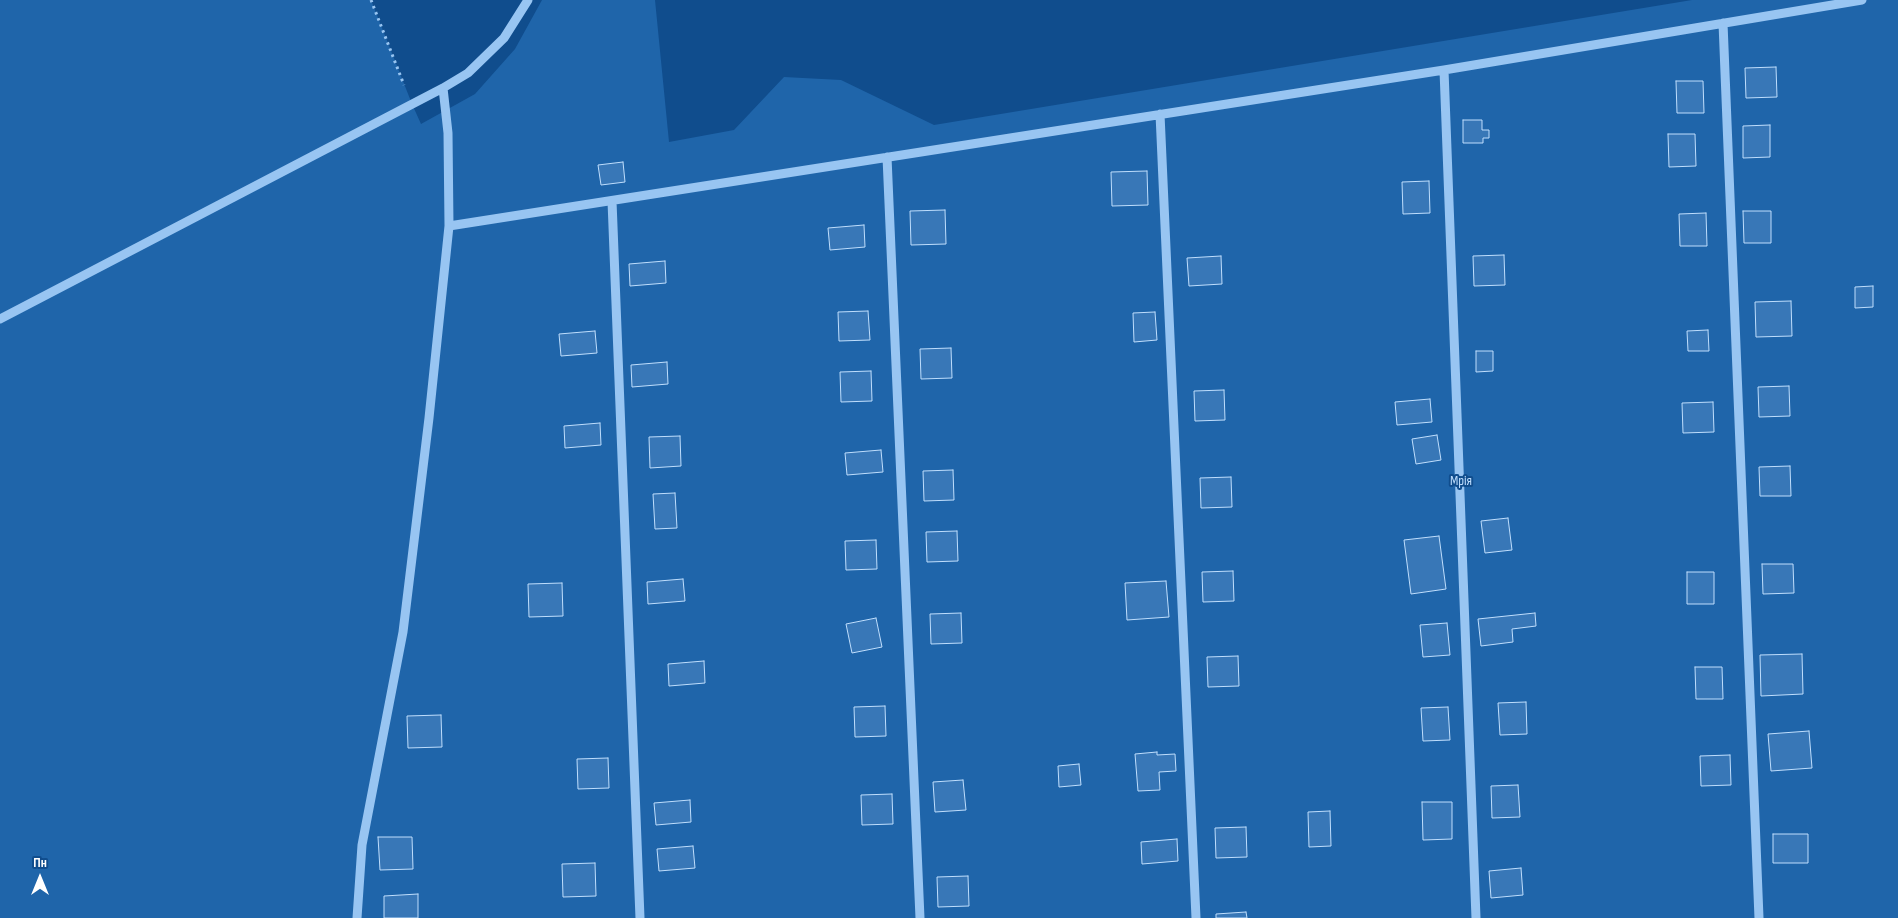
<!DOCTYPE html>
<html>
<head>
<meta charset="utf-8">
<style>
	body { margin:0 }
	#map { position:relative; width:1898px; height:918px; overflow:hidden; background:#104d8d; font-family:"Sofia Sans Condensed",sans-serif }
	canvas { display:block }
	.north { position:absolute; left:15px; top:853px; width:50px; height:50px; -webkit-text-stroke:4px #104d8d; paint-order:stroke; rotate:0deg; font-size:14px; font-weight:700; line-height:20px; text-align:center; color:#fff }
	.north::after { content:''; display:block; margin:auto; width:18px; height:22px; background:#fff; clip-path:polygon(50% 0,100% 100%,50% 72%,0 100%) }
</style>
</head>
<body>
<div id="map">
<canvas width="1898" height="918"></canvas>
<div class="north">Пн</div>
</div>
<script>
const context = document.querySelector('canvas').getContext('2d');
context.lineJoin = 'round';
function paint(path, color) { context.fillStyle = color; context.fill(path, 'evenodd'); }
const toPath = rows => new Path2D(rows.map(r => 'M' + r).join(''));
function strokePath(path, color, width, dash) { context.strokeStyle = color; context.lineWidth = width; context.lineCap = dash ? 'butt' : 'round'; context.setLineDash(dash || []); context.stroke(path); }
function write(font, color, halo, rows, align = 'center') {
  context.font = font + ' "Sofia Sans Condensed",sans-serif'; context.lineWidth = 4; context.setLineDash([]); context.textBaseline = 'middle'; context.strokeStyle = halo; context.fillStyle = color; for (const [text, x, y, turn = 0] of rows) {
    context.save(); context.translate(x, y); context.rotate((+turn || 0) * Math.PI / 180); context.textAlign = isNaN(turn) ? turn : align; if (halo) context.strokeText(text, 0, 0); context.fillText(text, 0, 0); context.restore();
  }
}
const green = toPath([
	[0,0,371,0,412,104,421,124,475,94,515,49,542,0,655,0,669,142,734,130,784,77,841,80,934,125,1692,0,1898,0,1898,918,0,918]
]);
const building = toPath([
	[1776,67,1777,97,1746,98,1745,68,1776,67],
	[1676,81,1703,81,1704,113,1677,113,1676,81],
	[1463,120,1482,120,1482,130,1489,130,1489,138,1483,138,1483,143,1463,143,1463,120],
	[1770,125,1770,157,1743,158,1743,126,1770,125],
	[1668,134,1695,134,1696,166,1669,167,1668,134],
	[623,162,625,182,601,185,598,165,623,162],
	[1147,171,1148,205,1112,206,1111,172,1147,171],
	[1429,181,1430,213,1403,214,1402,182,1429,181],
	[945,210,946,244,911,245,910,211,945,210],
	[1743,211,1771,211,1771,243,1744,243,1743,211],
	[1706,213,1707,246,1680,246,1679,214,1706,213],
	[864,225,865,247,830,250,828,228,864,225],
	[1504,255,1505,285,1474,286,1473,256,1504,255],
	[1221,256,1222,284,1189,286,1187,258,1221,256],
	[665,261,666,283,630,286,629,264,665,261],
	[1873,286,1873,307,1855,308,1855,287,1873,286],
	[1791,301,1792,336,1756,337,1755,302,1791,301],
	[868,311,870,340,839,341,838,312,868,311],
	[1155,312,1157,340,1134,342,1133,313,1155,312],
	[1708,330,1709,351,1688,351,1687,331,1708,330],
	[595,331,597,353,561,356,559,334,595,331],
	[951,348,952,378,921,379,920,349,951,348],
	[1476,351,1493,351,1493,371,1476,372,1476,351],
	[667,362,668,384,632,387,631,365,667,362],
	[871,371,872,401,841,402,840,372,871,371],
	[1789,386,1790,416,1759,417,1758,387,1789,386],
	[1224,390,1225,420,1195,421,1194,391,1224,390],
	[1430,399,1432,422,1397,425,1395,402,1430,399],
	[1713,402,1714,432,1683,433,1682,403,1713,402],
	[600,423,601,445,565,448,564,426,600,423],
	[1437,435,1441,460,1416,464,1412,439,1437,435],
	[680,436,681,466,650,468,649,437,680,436],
	[881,450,883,472,847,475,845,453,881,450],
	[1790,466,1791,496,1760,496,1759,467,1790,466],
	[953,470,954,500,924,501,923,471,953,470],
	[1231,477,1232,507,1201,508,1200,478,1231,477],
	[675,493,677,528,655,529,653,494,675,493],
	[1508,518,1512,550,1485,553,1481,521,1508,518],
	[957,531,958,561,927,562,926,532,957,531],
	[1439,536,1446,589,1411,594,1404,540,1439,536],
	[876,540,877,569,846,570,845,541,876,540],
	[1762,564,1793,564,1794,593,1763,594,1762,564],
	[1233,571,1234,601,1203,602,1202,572,1233,571],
	[1687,572,1714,572,1714,604,1687,604,1687,572],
	[683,579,685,601,648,604,647,582,683,579],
	[1166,581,1169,617,1127,620,1125,583,1166,581],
	[562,583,563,616,529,617,528,584,562,583],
	[961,613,962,643,931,644,930,614,961,613],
	[1535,613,1536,626,1512,629,1513,642,1481,646,1478,619,1535,613],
	[876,618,882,647,852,653,846,624,876,618],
	[1447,623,1450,655,1423,657,1420,625,1447,623],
	[1802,654,1803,694,1761,696,1760,655,1802,654],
	[1238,656,1239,686,1208,687,1207,657,1238,656],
	[704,661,705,683,669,686,668,664,704,661],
	[1695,667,1722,667,1723,699,1696,699,1695,667],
	[1526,702,1527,734,1500,735,1498,703,1526,702],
	[885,706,886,736,855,737,854,707,885,706],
	[1448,707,1450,740,1423,741,1421,708,1448,707],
	[441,715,442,747,408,748,407,716,441,715],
	[1809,731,1812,768,1771,771,1768,734,1809,731],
	[1157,752,1157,755,1175,754,1176,771,1159,772,1160,790,1138,791,1135,754,1157,752],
	[1730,755,1731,785,1701,786,1700,756,1730,755],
	[608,758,609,788,578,789,577,759,608,758],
	[1079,764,1081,785,1059,787,1058,766,1079,764],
	[963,780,966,810,935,812,933,782,963,780],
	[1518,785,1520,817,1492,818,1491,786,1518,785],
	[892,794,893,824,862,825,861,795,892,794],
	[690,800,691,822,656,825,654,803,690,800],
	[1422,802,1452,802,1452,839,1423,840,1422,802],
	[1330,811,1331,846,1309,847,1308,812,1330,811],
	[1246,827,1247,857,1216,858,1215,828,1246,827],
	[1773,834,1808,834,1808,863,1773,863,1773,834],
	[378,837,412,837,413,869,380,870,378,837],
	[1177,839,1178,861,1142,864,1141,842,1177,839],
	[693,846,695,868,659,871,657,849,693,846],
	[595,863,596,896,563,897,562,864,595,863],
	[1521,868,1523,895,1491,898,1489,871,1521,868],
	[968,876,969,906,938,907,937,877,968,876],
	[418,894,418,918,384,918,384,896,418,894],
	[1246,912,1247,918,1216,918,1216,914,1246,912]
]);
const path = toPath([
	[371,0,404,85]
]);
const minor = toPath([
	[1723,23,1759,918],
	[1444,70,1476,918],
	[1160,114,1196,918],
	[887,157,920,918],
	[612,201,640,918],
	[449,226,1444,70,1862,0],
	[0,319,443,88,468,73,504,38,528,0],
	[357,918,362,845,403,632,429,418,449,226,448,133,443,88]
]);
const parkNames = [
	["Мрія",1461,481]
];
paint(green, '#1f65aa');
paint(building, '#3877b7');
strokePath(building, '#bfdefd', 1);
strokePath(path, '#98c5f2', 3, [2.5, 4]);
strokePath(minor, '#98c5f2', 9);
write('14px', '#bfdefd', '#104d8d', parkNames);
</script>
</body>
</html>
